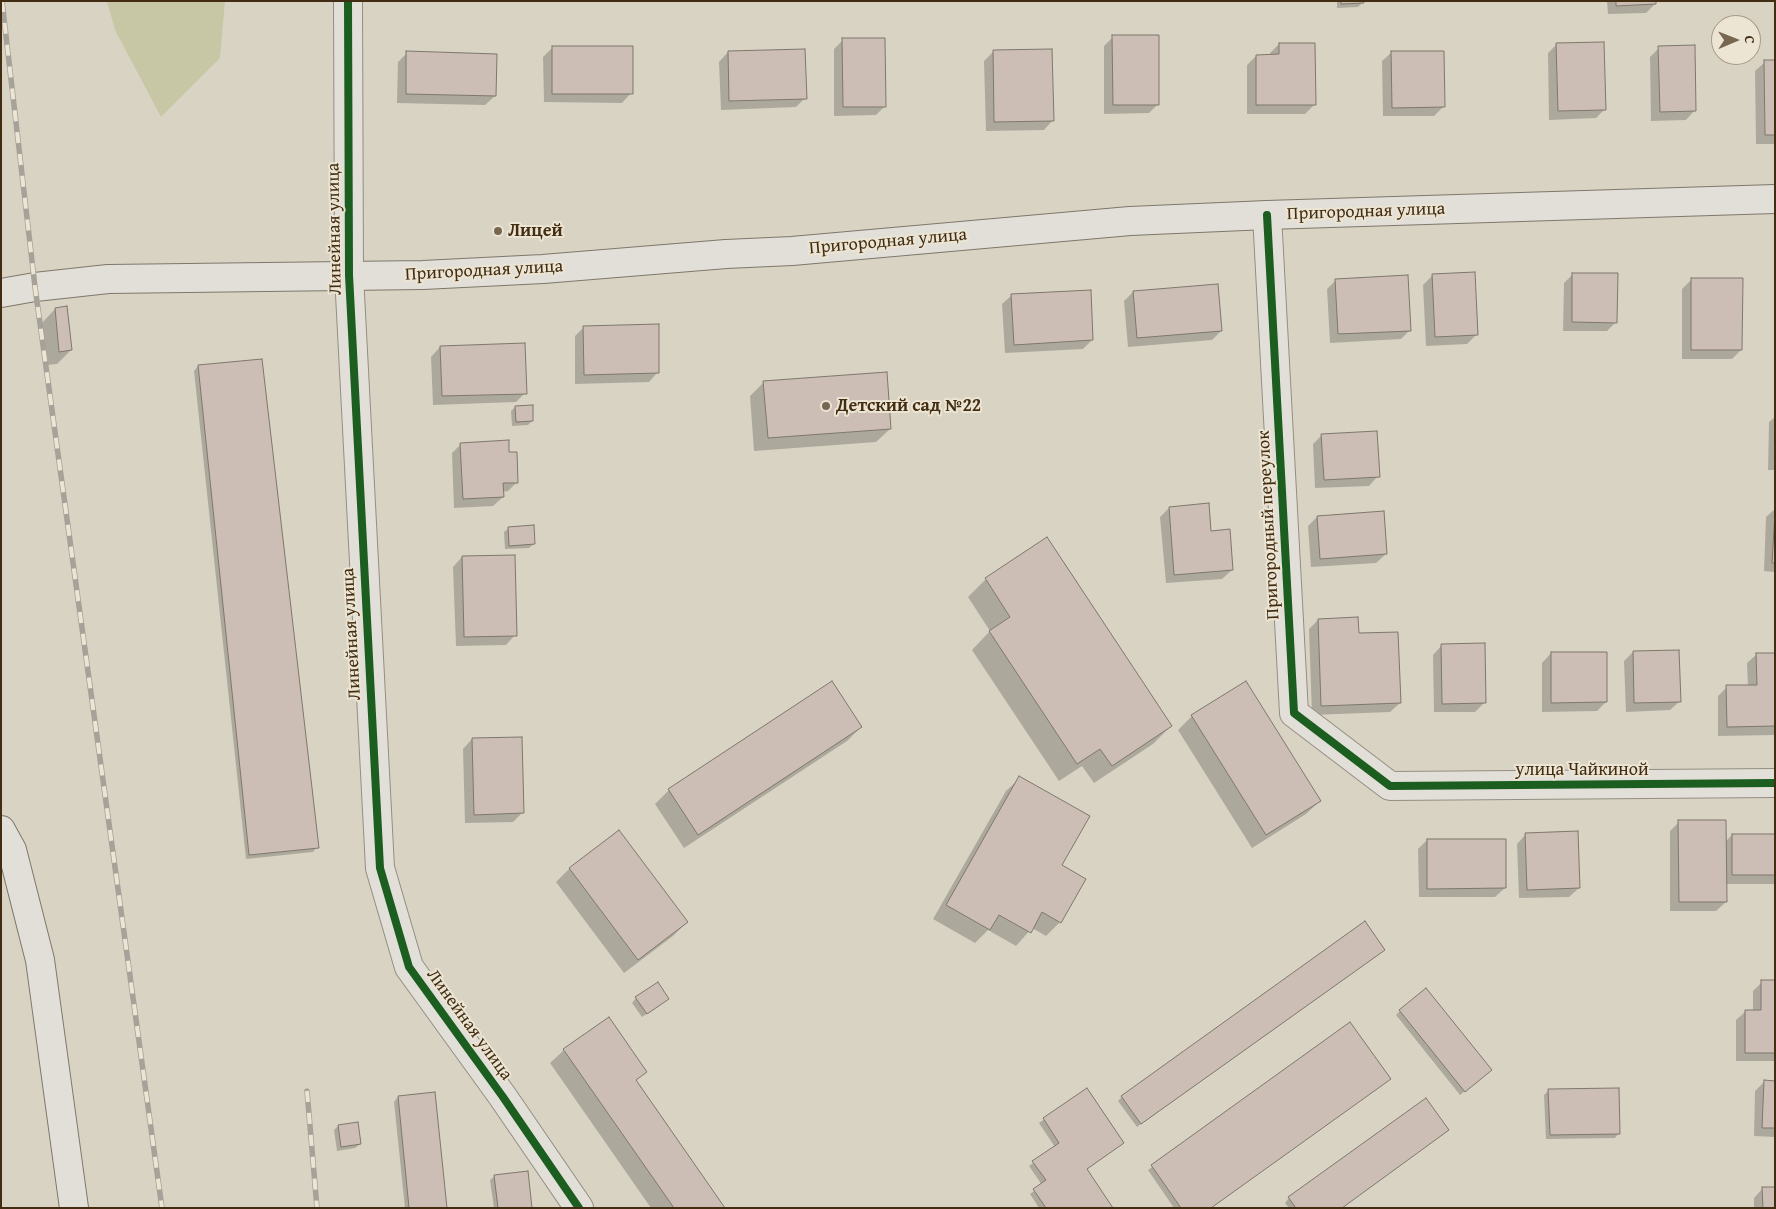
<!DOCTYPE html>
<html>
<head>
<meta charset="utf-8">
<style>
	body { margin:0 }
	#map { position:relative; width:1776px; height:1209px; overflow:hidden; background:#d9d3c4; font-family:"Gentium Book Plus",serif }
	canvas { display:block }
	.frame { position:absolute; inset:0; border:2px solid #422d13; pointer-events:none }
	.north { position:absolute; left:1711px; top:15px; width:50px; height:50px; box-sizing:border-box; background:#ece5d3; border:1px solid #a89b86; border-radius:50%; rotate:89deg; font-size:14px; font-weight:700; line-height:20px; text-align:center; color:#422d13 }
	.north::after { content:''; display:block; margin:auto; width:18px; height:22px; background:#776751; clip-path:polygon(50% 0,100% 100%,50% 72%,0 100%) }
</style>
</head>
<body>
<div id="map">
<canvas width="1776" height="1209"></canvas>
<div class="frame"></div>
<div class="north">С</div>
</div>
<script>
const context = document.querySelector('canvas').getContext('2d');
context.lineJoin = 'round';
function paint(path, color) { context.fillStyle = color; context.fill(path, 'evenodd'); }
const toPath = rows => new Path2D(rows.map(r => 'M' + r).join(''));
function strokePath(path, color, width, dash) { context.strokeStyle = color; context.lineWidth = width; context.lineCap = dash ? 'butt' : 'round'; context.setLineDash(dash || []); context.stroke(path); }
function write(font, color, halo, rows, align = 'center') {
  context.font = font + ' "Gentium Book Plus",serif'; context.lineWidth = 4; context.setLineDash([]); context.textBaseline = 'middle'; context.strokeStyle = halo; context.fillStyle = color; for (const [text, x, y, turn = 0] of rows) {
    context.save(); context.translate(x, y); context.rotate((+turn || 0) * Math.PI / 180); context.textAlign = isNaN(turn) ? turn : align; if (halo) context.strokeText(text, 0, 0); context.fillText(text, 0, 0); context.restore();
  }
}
const green = toPath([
	[107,1,225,1,220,58,161,117,115,30]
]);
const shadow = toPath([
	[1337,1,1362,1,1362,3,1358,7,1337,8],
	[1607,1,1655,1,1655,4,1646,13,1608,14],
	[1113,37,1158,104,1149,113,1104,114,1104,46],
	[843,40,885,106,876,115,834,116,834,49],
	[1279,44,1314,105,1305,114,1247,114,1247,65,1256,56,1270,56,1270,53],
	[1557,44,1605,109,1596,118,1549,120,1548,53],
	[553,47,631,93,622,103,544,102,543,57],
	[1659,48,1695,110,1686,120,1651,121,1650,57],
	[728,52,805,98,796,107,721,110,719,62],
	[993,52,1053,120,1044,130,986,131,984,61],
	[1392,52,1443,107,1434,116,1383,116,1382,61],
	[407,53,495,96,485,105,397,103,398,62],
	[1765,62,1775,62,1775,144,1756,144,1755,71],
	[1573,274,1616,322,1607,331,1563,331,1564,283],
	[1432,276,1477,334,1467,344,1426,346,1423,285],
	[1336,280,1410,330,1401,339,1330,343,1327,289],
	[1691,280,1741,350,1732,359,1682,359,1682,289],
	[1133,292,1221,331,1212,340,1128,347,1124,301],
	[1012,295,1092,340,1083,349,1005,353,1002,304],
	[55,309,71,350,57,364,46,365,42,323],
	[584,327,658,372,649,382,575,384,575,336],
	[440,347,525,393,516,402,433,405,431,357],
	[198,366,317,847,313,852,246,859,194,371],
	[764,382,890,429,876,442,754,451,750,396],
	[515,407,532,421,528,425,512,426,511,411],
	[1775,417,1775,470,1768,470,1769,422],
	[1322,435,1378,476,1369,486,1315,488,1313,444],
	[461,444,508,454,517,482,508,491,502,492,503,497,493,506,454,508,452,453],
	[1169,508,1210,532,1232,570,1222,579,1166,583,1160,517],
	[1775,509,1775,572,1764,571,1766,517],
	[1317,517,1386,554,1376,563,1311,567,1308,526],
	[509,528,534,544,529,548,505,549,504,532],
	[1047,539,1171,726,1153,744,1094,783,1082,766,1059,781,972,650,990,631,968,597,986,579],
	[462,557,515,635,506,645,456,646,453,567],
	[1318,620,1358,635,1400,703,1390,712,1312,715,1309,629],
	[1442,645,1485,702,1475,712,1434,712,1433,655],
	[1633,652,1680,701,1670,710,1626,712,1624,661],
	[1551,653,1606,702,1597,711,1542,712,1542,663],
	[1757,654,1775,654,1775,735,1718,736,1718,696,1727,687,1748,686,1747,663],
	[1245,682,1320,801,1306,814,1252,848,1178,730,1192,716],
	[832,683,861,727,847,741,684,848,655,804,669,790],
	[472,739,522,813,513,822,465,823,463,749],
	[1020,778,1060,866,1060,922,1046,936,1032,928,1016,946,988,930,975,943,933,919,1006,791],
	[1679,822,1725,842,1732,835,1775,835,1775,884,1726,884,1726,902,1716,911,1670,911,1670,831],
	[618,831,687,922,673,936,624,973,556,882,569,869],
	[1526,834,1579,888,1569,897,1519,898,1517,844],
	[1427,840,1505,888,1495,897,1419,897,1418,849],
	[1379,954,1137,1127,1118,1101,1122,1097],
	[1762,982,1775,982,1775,1061,1736,1061,1736,1020,1746,1011,1753,1011,1753,991],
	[636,998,663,1003,642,1017,632,1003],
	[1400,1011,1486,1074,1460,1095,1396,1015],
	[1350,1024,1211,1208,1174,1208,1148,1170],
	[564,1050,645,1071,635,1081,723,1208,651,1208,550,1063],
	[1764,1082,1775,1082,1775,1137,1754,1136,1755,1091],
	[1086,1090,1123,1143,1086,1170,1111,1208,1039,1208,1030,1194,1042,1185,1029,1166,1055,1147,1039,1123],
	[1549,1090,1619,1133,1615,1138,1546,1139,1544,1095],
	[398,1097,445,1208,405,1208,394,1102],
	[338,1126,360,1144,355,1148,337,1151,334,1130],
	[1448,1130,1341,1208,1289,1208,1285,1203,1289,1198],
	[495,1176,531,1208,494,1208,490,1180],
	[1763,1188,1775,1208,1754,1208,1754,1198]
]);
const building = toPath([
	[1341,1,1363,1,1364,3,1341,4,1341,1],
	[1616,1,1656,1,1656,4,1616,6,1616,1],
	[1112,35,1159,35,1159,105,1113,105,1112,35],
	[842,38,885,38,886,107,843,107,842,38],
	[1604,42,1606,110,1558,111,1556,43,1604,42],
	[1279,43,1315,43,1316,105,1256,105,1256,55,1279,54,1279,43],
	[1695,45,1696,111,1660,112,1658,46,1695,45],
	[552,46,633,46,633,94,552,94,552,46],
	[805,49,807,99,729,101,728,51,805,49],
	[1052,49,1054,121,994,122,993,50,1052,49],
	[406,51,497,54,496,96,406,94,406,51],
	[1391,51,1444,51,1445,107,1392,108,1391,51],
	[1764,60,1775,60,1775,135,1765,135,1764,60],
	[1475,272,1478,335,1435,337,1432,274,1475,272],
	[1572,273,1618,273,1617,323,1572,322,1572,273],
	[1408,275,1411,331,1338,334,1335,279,1408,275],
	[1691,278,1743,278,1742,350,1691,350,1691,278],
	[1218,284,1222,331,1137,338,1133,291,1218,284],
	[1091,290,1093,340,1014,345,1011,294,1091,290],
	[67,306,72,350,59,352,55,308,67,306],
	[659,324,659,373,584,375,583,326,659,324],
	[525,343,527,394,442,396,440,346,525,343],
	[262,359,319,848,249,855,198,365,262,359],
	[887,372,891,429,768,438,763,381,887,372],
	[533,405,533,421,516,422,515,406,533,405],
	[1377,431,1380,477,1324,480,1321,434,1377,431],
	[509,440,509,452,517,452,518,483,503,483,504,497,463,499,460,443,509,440],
	[1209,503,1211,531,1230,529,1233,570,1174,575,1169,507,1209,503],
	[1384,511,1387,554,1320,559,1317,516,1384,511],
	[1775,513,1775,563,1772,563,1775,513],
	[534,525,535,544,509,546,508,527,534,525],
	[1047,537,1172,726,1112,766,1100,749,1077,764,989,631,1010,617,985,578,1047,537],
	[515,555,517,636,464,637,462,556,515,555],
	[1358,617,1359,633,1398,632,1401,703,1321,706,1318,619,1358,617],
	[1485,643,1486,703,1442,704,1441,644,1485,643],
	[1679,650,1681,702,1634,703,1633,651,1679,650],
	[1551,652,1607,652,1607,702,1551,703,1551,652],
	[1756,653,1775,653,1775,726,1727,727,1726,685,1757,685,1756,653],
	[832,681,862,727,698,835,668,789,832,681],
	[1246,681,1321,801,1266,835,1191,715,1246,681],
	[522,737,524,813,474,815,472,738,522,737],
	[1019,776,1090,816,1062,865,1086,879,1061,923,1042,912,1031,933,999,915,990,930,946,905,1019,776],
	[1678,820,1726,820,1727,902,1679,902,1678,820],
	[619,830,688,922,638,960,569,868,619,830],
	[1578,831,1580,888,1527,890,1525,833,1578,831],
	[1732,834,1775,834,1775,875,1732,875,1732,834],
	[1427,839,1506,839,1506,888,1427,889,1427,839],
	[1365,921,1385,950,1141,1124,1121,1096,1365,921],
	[1761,980,1775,980,1775,1053,1745,1053,1745,1010,1761,1010,1761,980],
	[658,982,669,999,647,1014,635,997,658,982],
	[1426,988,1492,1070,1465,1092,1399,1010,1426,988],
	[609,1017,647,1072,636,1080,725,1208,674,1208,563,1049,609,1017],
	[1350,1022,1391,1079,1211,1208,1181,1208,1151,1165,1350,1022],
	[1764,1080,1775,1081,1775,1128,1762,1128,1764,1080],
	[1087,1088,1124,1143,1087,1169,1113,1208,1046,1208,1033,1189,1046,1180,1032,1161,1059,1143,1043,1118,1087,1088],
	[1619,1088,1620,1134,1550,1135,1548,1089,1619,1088],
	[435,1092,447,1208,409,1208,398,1096,435,1092],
	[1426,1098,1449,1130,1342,1208,1296,1208,1288,1197,1426,1098],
	[358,1122,361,1144,341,1147,338,1125,358,1122],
	[528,1171,532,1208,498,1208,494,1175,528,1171],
	[1762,1187,1775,1187,1775,1208,1763,1208,1762,1187]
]);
const minor = toPath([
	[348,1,349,275,380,868,409,967,503,1097,579,1208],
	[1267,215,1294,713,1390,786,1775,783]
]);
const secondary = toPath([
	[1,293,35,287,108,279,423,275,543,269,726,254,792,251,1130,221,1267,215,1775,199],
	[1,830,12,850,40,960,74,1208]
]);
const rail = toPath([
	[2,1,35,287,162,1208],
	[307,1091,317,1208]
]);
const cycleway = toPath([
	[348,1,349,275,380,868,409,967,503,1097,579,1208],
	[1267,215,1294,713,1390,786,1775,783]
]);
const markers = [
	[498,231,5,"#776751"],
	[826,406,5,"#776751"]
];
const streetNames = [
	["Пригородная улица",1366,212,-2],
	["Линейная улица",335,229,-91],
	["Пригородная улица",888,242,-5],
	["Пригородная улица",484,271,-3],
	["Пригородный переулок",1269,525,-93],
	["Линейная улица",352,634,-93],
	["улица Чайкиной",1582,770],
	["Линейная улица",469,1025,54]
];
const poiNames = [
	["Лицей",508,231],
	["Детский сад №22",836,406]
];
paint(green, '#c7c7a5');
paint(shadow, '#0003');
paint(building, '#ccbeb5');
strokePath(building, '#7e776b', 1);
strokePath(minor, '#948e82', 30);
strokePath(secondary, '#7e776b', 30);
strokePath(minor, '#e2dfd8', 28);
strokePath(secondary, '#e2dfd8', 28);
strokePath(rail, '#a6a199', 5.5);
strokePath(rail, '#ece5d3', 4, [11]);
strokePath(cycleway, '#1b5e20', 8);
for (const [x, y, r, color] of markers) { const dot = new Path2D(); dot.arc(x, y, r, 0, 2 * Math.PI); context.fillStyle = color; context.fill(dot); strokePath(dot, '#ece5d3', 2); }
write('18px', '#422d13', '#ece5d3', streetNames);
write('bold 18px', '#422d13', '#ece5d3', poiNames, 'left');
</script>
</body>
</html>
